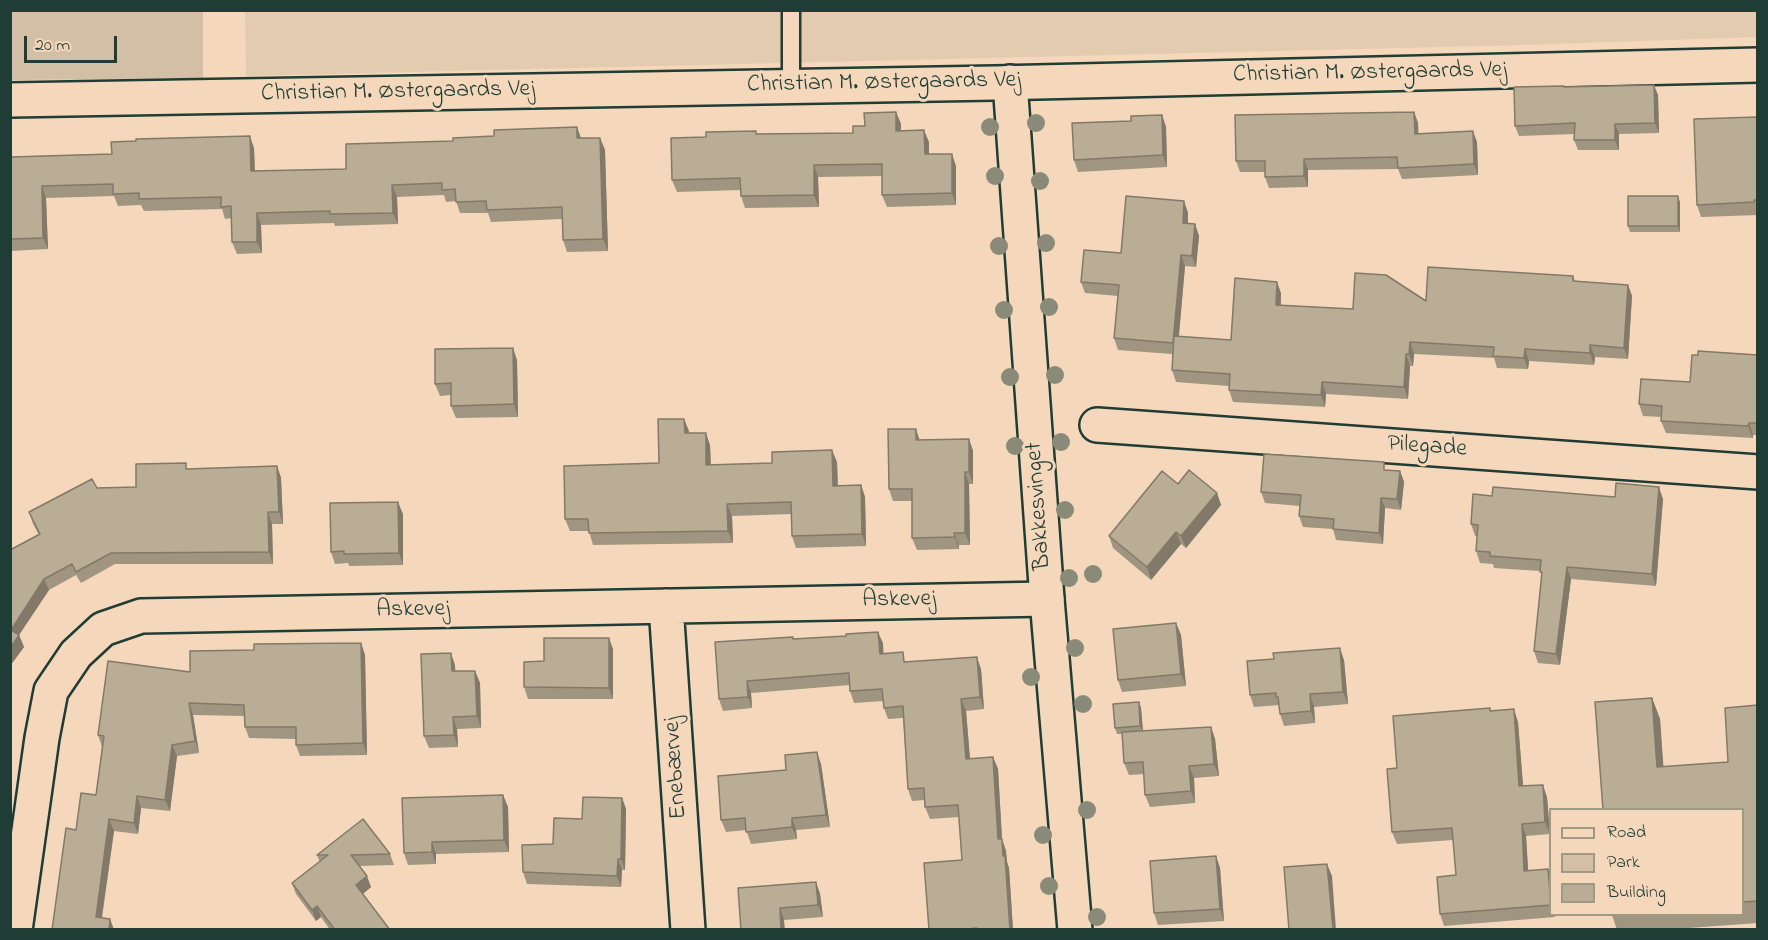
<!DOCTYPE html>
<html>
<head>
<meta charset="utf-8">
<style>
	body { margin:0 }
	#map { position:relative; width:1768px; height:940px; overflow:hidden; background:#f5d8bb; font-family:"Indie Flower",sans-serif }
	canvas { display:block }
	.frame { position:absolute; inset:0; border:12px solid #1f3d34; pointer-events:none }
	.legend { position:absolute; left:1549px; top:808px; width:195px; height:108px; box-sizing:border-box; background:#f5d8bb; border:2px solid #9f9a85; margin:0; padding:8px 10px; list-style:none; font-size:18px; color:#1f3d34 }
	.legend li { display:flex; align-items:center; gap:12px; height:30px }
	.legend b { width:30px; border:2px solid #9f9a85 }
	.scale { position:absolute; left:24px; top:36px; width:93px; height:27px; box-sizing:border-box; border:3px solid #1f3d34; border-top:0; padding-left:8px; font-size:18px; line-height:21px; white-space:nowrap; color:#1f3d34; -webkit-text-stroke:4px #f5d8bb; paint-order:stroke }
</style>
</head>
<body>
<div id="map">
<canvas width="1768" height="940"></canvas>
<div class="frame"></div>
<ul class="legend">
<li><b style="height:8px;background:#f5d8bb"></b>Road</li>
<li><b style="height:16px;background:#d2bfa5"></b>Park</li>
<li><b style="height:16px;background:#b9ad96"></b>Building</li>
</ul>
<div class="scale">20 m</div>
</div>
<script>
const context = document.querySelector('canvas').getContext('2d');
context.lineJoin = 'round';
function paint(path, color) { context.fillStyle = color; context.fill(path, 'evenodd'); }
const toPath = rows => new Path2D(rows.map(r => 'M' + r).join(''));
function strokePath(path, color, width, dash) { context.strokeStyle = color; context.lineWidth = width; context.lineCap = dash ? 'butt' : 'round'; context.setLineDash(dash || []); context.stroke(path); }
function write(font, color, halo, rows, align = 'center') {
  context.font = font + ' "Indie Flower",sans-serif'; context.lineWidth = 6; context.setLineDash([]); context.textBaseline = 'middle'; context.strokeStyle = halo; context.fillStyle = color; for (const [text, x, y, turn = 0] of rows) {
    context.save(); context.translate(x, y); context.rotate((+turn || 0) * Math.PI / 180); context.textAlign = isNaN(turn) ? turn : align; if (halo) context.strokeText(text, 0, 0); context.fillText(text, 0, 0); context.restore();
  }
}
const built = toPath([
	[1757,10,1758,37,1524,45,246,76,245,11]
]);
const green = toPath([
	[10,11,203,11,203,78,11,80]
]);
const lane = toPath([
	[791,10,791,86]
]);
const street = toPath([
	[10,100,995,83,1758,65],
	[1097,425,1758,472],
	[666,606,688,930],
	[15,930,42,738,51,691,76,654,103,629,141,616,1047,599]
]);
const secondary = toPath([
	[1010,82,1047,599,1075,930]
]);
const trees = [
	[1036,123],
	[990,127],
	[995,176],
	[1040,181],
	[1046,243],
	[999,246],
	[1049,307],
	[1004,310],
	[1055,375],
	[1010,377],
	[1061,442],
	[1015,446],
	[1065,510],
	[1093,574],
	[1069,578],
	[1075,648],
	[1031,677],
	[1083,704],
	[1087,810],
	[1043,835],
	[1049,886],
	[1097,917]
];
const wall = toPath([
	[1564,87,1658,95,1659,133,1619,134,1619,150,1578,150,1574,140,1575,134,1519,136,1515,126],
	[896,112,901,124,901,131,929,142,929,154,956,166,956,205,887,207,882,195,882,176,818,177,819,207,745,208,741,196,740,190,677,192,672,180,706,137,757,134,853,133,865,126],
	[1414,112,1418,123,1418,134,1477,142,1478,175,1402,179,1398,169,1308,170,1308,187,1269,188,1265,177,1265,172,1240,172,1236,161],
	[1162,115,1166,127,1167,167,1078,172,1074,160,1131,121],
	[1758,117,1758,215,1701,217,1697,205],
	[577,127,581,138,600,138,605,150,608,251,567,252,563,240,562,219,491,222,488,213,460,213,456,201,446,202,444,195,397,197,398,224,335,226,334,223,261,225,262,253,237,254,232,242,232,218,225,219,222,209,144,211,141,205,118,206,114,196,46,198,48,249,10,251,10,157,112,154,136,141,254,148,255,171,346,169,453,141],
	[1184,201,1188,213,1188,223,1195,224,1199,236,1196,267,1185,266,1179,336,1231,340,1281,293,1281,305,1353,309,1426,301,1573,276,1575,281,1628,285,1632,296,1628,359,1595,357,1594,365,1529,361,1528,369,1497,368,1494,358,1414,354,1413,366,1410,366,1408,399,1326,394,1325,407,1233,402,1229,390,1229,386,1176,382,1172,370,1172,354,1118,350,1114,338,1118,296,1085,293,1081,282,1121,253],
	[1680,202,1680,232,1630,232,1628,226],
	[1758,355,1758,435,1753,435,1753,438,1666,433,1661,421,1662,417,1643,416,1639,404],
	[517,360,518,417,456,418,451,406,451,395,440,396,435,384],
	[684,419,689,433,710,445,711,465,837,462,838,486,861,485,865,497,866,546,796,548,792,536,792,514,732,516,733,543,593,545,589,531,570,531,565,519,659,463],
	[969,439,973,451,973,484,969,484,970,545,959,545,959,549,917,550,912,538,912,501,893,501,889,489,920,440],
	[277,466,281,478,283,524,272,524,273,564,115,564,81,583,76,575,49,590,19,635,24,647,10,666,10,550,39,535,33,524,29,512,97,488,136,487,188,469],
	[1387,470,1400,471,1404,482,1401,510,1385,508,1383,544,1336,540,1333,529,1303,527,1299,516,1300,506,1265,503,1261,492],
	[1178,484,1217,493,1221,505,1186,548,1181,544,1151,580,1113,548,1109,536],
	[1492,496,1615,497,1663,499,1656,586,1571,579,1560,665,1538,663,1534,651,1542,576,1540,571,1494,568,1493,564,1480,563,1476,551,1477,536,1475,536,1471,524],
	[403,514,403,565,349,566,348,563,335,564,331,552],
	[1176,623,1181,635,1186,686,1122,692,1118,680],
	[794,639,883,643,883,653,907,662,981,669,984,709,966,711,970,759,993,757,998,769,1002,839,1006,851,1007,862,1009,868,1013,930,929,930,962,860,959,817,930,819,925,807,925,800,912,801,908,789,903,718,888,719,884,708,883,701,854,703,850,691,850,685,751,693,752,708,723,711,719,699],
	[361,643,365,655,367,755,300,756,296,745,296,739,249,738,245,727,244,716,193,715,199,753,177,756,170,811,141,808,138,834,114,831,102,918,110,919,114,930,52,930,76,830,96,795,102,747,98,735,190,672,254,650],
	[613,649,613,699,528,699,524,687,544,661],
	[1344,660,1348,704,1314,707,1315,723,1284,726,1280,714,1279,705,1254,707,1250,695],
	[455,665,455,671,475,671,480,683,481,728,457,729,458,747,429,748,424,736],
	[1652,698,1660,719,1663,767,1728,762,1758,705,1758,923,1661,930,1617,930,1612,915,1743,915,1743,810,1603,810],
	[1139,702,1141,708,1143,731,1211,727,1215,739,1219,776,1194,778,1195,803,1150,807,1145,795,1144,774,1129,775,1124,763,1122,734,1117,734,1115,728],
	[1491,711,1518,722,1523,786,1547,797,1550,834,1526,836,1528,871,1548,869,1551,875,1551,915,1555,915,1555,917,1444,926,1440,914,1456,875,1453,840,1397,844,1392,832,1397,768],
	[821,764,830,827,796,830,797,839,751,844,746,830,726,832,721,820,786,770],
	[503,795,508,807,509,852,436,854,436,864,408,865,404,853],
	[622,798,626,809,625,870,622,870,621,887,527,884,523,872,553,844,582,819],
	[390,854,394,865,359,866,371,887,363,894,390,930,330,930,321,917,316,921,296,894,292,883,320,862,317,855],
	[1216,856,1220,868,1224,921,1158,925,1154,913],
	[816,882,820,894,823,917,784,920,741,930]
]);
const shadedWall = toPath([
	[1654,85,1658,95,1659,133,1655,123],
	[896,112,901,124,901,143,896,131],
	[1414,112,1418,123,1419,145,1415,134],
	[1162,115,1166,127,1167,167,1163,155],
	[1615,124,1619,134,1619,150,1615,140],
	[577,127,581,139,577,138],
	[924,130,929,142,929,166,925,154],
	[1473,131,1477,142,1478,175,1474,164],
	[250,136,254,148,255,183,251,171],
	[600,138,605,150,608,251,603,239],
	[952,154,956,166,956,205,952,193],
	[1304,159,1308,170,1308,187,1304,176],
	[814,165,818,177,819,207,814,195],
	[392,185,397,197,398,224,393,213],
	[42,186,46,198,48,249,43,238],
	[1678,196,1680,202,1680,232,1678,226],
	[1184,201,1188,213,1187,235,1183,223],
	[257,213,261,225,262,253,257,242],
	[1195,224,1199,236,1196,267,1192,256],
	[1181,255,1185,266,1177,355,1173,343],
	[1277,282,1281,293,1280,316,1276,305],
	[1628,285,1632,296,1628,359,1624,348],
	[1410,342,1414,354,1413,366,1409,354],
	[1590,345,1595,357,1594,365,1590,353],
	[513,348,517,360,518,417,514,404],
	[1525,349,1529,361,1528,369,1524,358],
	[1406,354,1410,366,1408,399,1404,387],
	[1322,382,1326,394,1325,407,1321,395],
	[684,419,689,431,689,445,685,433],
	[1749,423,1753,435,1753,438,1748,426],
	[916,429,920,441,916,440],
	[706,433,710,445,711,477,706,465],
	[969,439,973,451,973,484,969,472],
	[832,450,837,462,838,498,833,486],
	[277,466,281,478,283,524,279,512],
	[1400,471,1404,482,1401,510,1397,499],
	[965,472,969,484,970,545,965,533],
	[861,485,865,497,866,546,862,534],
	[1659,487,1663,499,1656,586,1652,574],
	[1217,493,1221,505,1186,548,1181,536],
	[1381,498,1385,508,1383,544,1379,533],
	[398,502,403,514,403,565,399,553],
	[727,504,732,516,733,543,728,531],
	[268,512,272,524,273,564,269,552],
	[1176,532,1181,544,1151,580,1147,567],
	[954,533,959,545,959,549,955,537],
	[1567,567,1571,579,1560,665,1556,654],
	[44,579,49,590,19,635,24,647,10,666,11,630],
	[1176,623,1181,635,1186,686,1181,674],
	[878,632,883,643,884,665,880,654],
	[609,638,613,649,613,699,609,688],
	[361,643,365,655,367,755,363,743],
	[1340,648,1344,660,1348,704,1343,692],
	[451,653,455,665,456,683,452,671],
	[977,657,981,669,984,709,980,697],
	[475,671,480,683,481,728,477,716],
	[747,681,751,693,752,708,748,697],
	[1310,694,1314,707,1315,723,1311,711],
	[1652,698,1660,719,1665,788,1657,767],
	[961,699,966,711,971,771,966,759],
	[1139,702,1141,708,1143,732,1140,726],
	[189,703,193,715,199,753,195,741],
	[1514,709,1518,722,1524,798,1519,786],
	[453,717,457,729,458,747,454,735],
	[1211,727,1215,739,1219,776,1214,764],
	[172,745,177,756,170,811,165,800],
	[817,752,821,764,830,827,826,815],
	[993,757,998,769,1002,839,1006,851,1007,862,1009,868,1013,930,1010,930,998,839],
	[1189,766,1194,778,1195,803,1191,791],
	[1543,785,1547,797,1550,834,1545,822],
	[503,795,508,807,509,852,504,840],
	[137,796,141,808,138,834,134,823],
	[622,798,626,809,625,870,621,859],
	[792,818,796,830,797,839,792,827],
	[109,819,114,831,100,929,96,917],
	[1522,824,1526,836,1529,883,1524,871],
	[432,842,436,854,436,864,432,852],
	[1216,856,1220,868,1224,921,1220,909],
	[618,859,622,870,621,887,617,876],
	[1327,864,1332,876,1336,930,1333,930],
	[1548,869,1551,875,1551,901],
	[367,876,371,887,360,896,356,885],
	[816,882,820,894,823,917,818,905],
	[317,906,321,917,316,921,312,910],
	[780,908,784,920,785,930,781,930],
	[110,919,114,930,109,930]
]);
const building = toPath([
	[1654,85,1655,123,1615,124,1615,140,1574,140,1575,123,1515,126,1514,87,1564,86,1564,87,1654,85],
	[896,112,896,131,924,130,925,154,952,154,952,193,882,195,882,164,814,165,814,195,741,196,740,178,672,180,671,138,706,137,706,132,756,131,756,134,853,133,853,126,865,126,864,113,896,112],
	[1414,112,1415,134,1473,131,1474,164,1398,168,1397,157,1304,159,1304,176,1265,177,1265,161,1236,161,1235,115,1414,112],
	[1162,115,1163,155,1074,160,1072,123,1131,121,1131,116,1162,115],
	[1758,117,1758,200,1754,200,1754,202,1697,205,1694,119,1758,117],
	[577,127,577,138,600,138,603,239,563,240,562,207,487,210,486,201,456,202,455,189,442,190,442,183,392,185,393,213,330,214,330,211,257,213,257,242,232,242,231,206,221,207,221,197,139,199,139,193,113,194,113,184,42,186,43,238,10,239,10,157,112,154,111,142,136,141,136,139,250,136,251,171,346,169,346,144,453,141,453,138,494,136,494,130,577,127],
	[1126,196,1184,201,1183,223,1195,224,1192,256,1181,255,1173,343,1114,338,1119,285,1081,282,1084,250,1121,253,1126,196],
	[1628,196,1678,196,1678,226,1628,226,1628,196],
	[1428,267,1573,276,1573,281,1628,285,1624,348,1590,345,1590,353,1525,349,1524,358,1493,356,1494,347,1410,342,1409,354,1406,354,1404,387,1322,382,1321,395,1229,390,1230,374,1172,370,1174,336,1231,340,1235,278,1277,282,1276,305,1353,309,1355,273,1386,275,1426,301,1428,267],
	[513,348,514,404,451,406,451,383,435,384,435,349,513,348],
	[1698,351,1758,355,1758,423,1749,423,1748,426,1661,421,1662,406,1639,404,1641,379,1690,382,1692,355,1698,355,1698,351],
	[658,419,684,419,685,433,706,433,706,465,772,463,772,452,832,450,833,486,861,485,862,534,792,536,791,502,727,504,728,531,589,533,588,519,565,519,564,466,659,463,658,419],
	[888,429,916,429,916,440,969,439,969,472,965,472,965,533,954,533,955,537,912,538,912,489,889,489,888,429],
	[1264,454,1384,462,1384,470,1400,471,1397,499,1381,498,1379,533,1333,529,1334,519,1299,516,1301,495,1261,492,1264,454],
	[186,463,186,469,277,466,279,512,268,512,269,552,111,553,76,572,72,564,44,579,11,630,19,635,10,648,10,550,40,534,29,512,92,479,97,488,136,487,136,464,186,463],
	[1189,470,1217,493,1181,536,1176,532,1147,567,1109,536,1162,471,1178,484,1189,470],
	[1616,483,1659,487,1652,574,1567,567,1556,654,1534,651,1542,572,1540,572,1541,560,1490,556,1490,552,1476,551,1478,525,1471,524,1473,494,1492,496,1493,487,1615,497,1616,483],
	[398,502,399,553,344,554,344,551,331,552,330,503,398,502],
	[1176,623,1181,674,1118,680,1113,629,1176,623],
	[878,632,880,654,903,652,904,662,977,657,980,697,961,699,966,759,993,757,998,839,1002,839,1003,856,1005,856,1010,930,977,930,977,928,958,930,929,930,924,863,962,860,958,805,925,807,924,788,908,789,903,706,884,708,882,689,850,691,849,673,747,681,748,697,719,699,715,642,793,637,793,639,846,636,846,634,878,632],
	[544,638,609,638,609,688,524,687,524,662,544,661,544,638],
	[361,643,363,743,296,745,296,727,245,727,244,705,189,703,195,741,172,745,165,800,137,796,134,823,109,819,96,917,110,919,109,930,52,930,66,828,76,830,81,793,96,795,104,736,98,735,108,661,190,672,190,651,254,650,254,644,361,643],
	[1340,648,1343,692,1310,694,1311,711,1280,714,1278,697,1276,697,1276,693,1250,695,1247,661,1274,659,1273,653,1340,648],
	[451,653,452,671,475,671,477,716,453,717,454,735,424,736,421,654,451,653],
	[1652,698,1657,767,1728,762,1725,708,1758,705,1758,901,1743,902,1743,810,1603,810,1595,702,1652,698],
	[1139,702,1140,726,1115,728,1113,704,1139,702],
	[1490,708,1490,711,1514,709,1519,786,1543,785,1545,822,1522,824,1524,871,1548,869,1551,905,1440,914,1437,877,1456,875,1452,828,1392,832,1387,769,1397,768,1393,716,1490,708],
	[1211,727,1214,764,1189,766,1191,791,1145,795,1143,762,1124,763,1122,732,1211,727],
	[817,752,826,815,792,818,792,827,746,832,745,818,721,820,718,776,786,770,785,755,817,752],
	[503,795,504,840,432,842,432,852,404,853,402,798,503,795],
	[583,797,622,798,621,859,618,859,617,876,523,872,522,845,553,844,554,818,582,819,583,797],
	[363,819,390,854,351,855,367,876,356,885,390,930,335,930,317,906,312,910,292,883,328,855,317,855,363,819],
	[1216,856,1220,909,1154,913,1150,861,1216,856],
	[1327,864,1333,929,1289,930,1284,867,1327,864],
	[816,882,818,905,780,908,781,930,741,930,738,888,816,882]
]);
const streetNames = [
	["Christian M. Østergaards Vej",1370,74,-1],
	["Christian M. Østergaards Vej",884,84,-1],
	["Christian M. Østergaards Vej",398,93,-1],
	["Pilegade",1427,448,4],
	["Bakkesvinget",1040,506,-94],
	["Askevej",899,601,-1],
	["Askevej",413,611,-1],
	["Enebærvej",677,768,-94]
];
paint(built, '#e3cbb0');
paint(green, '#d2bfa5');
strokePath(lane, '#1f3d34', 21);
strokePath(street, '#1f3d34', 38);
strokePath(secondary, '#1f3d34', 38);
strokePath(lane, '#f5d8bb', 16);
strokePath(street, '#f5d8bb', 33);
strokePath(secondary, '#f5d8bb', 33);
context.fillStyle = '#898a77';
for (const [x, y] of trees) { context.beginPath(); context.arc(x, y, 9, 0, 2 * Math.PI); context.fill(); }
paint(wall, '#9f9581');
paint(shadedWall, '#827969');
paint(building, '#b9ad96');
strokePath(building, '#827969', 1.5);
write('24px', '#1f3d34', '#f5d8bb', streetNames);
</script>
</body>
</html>
